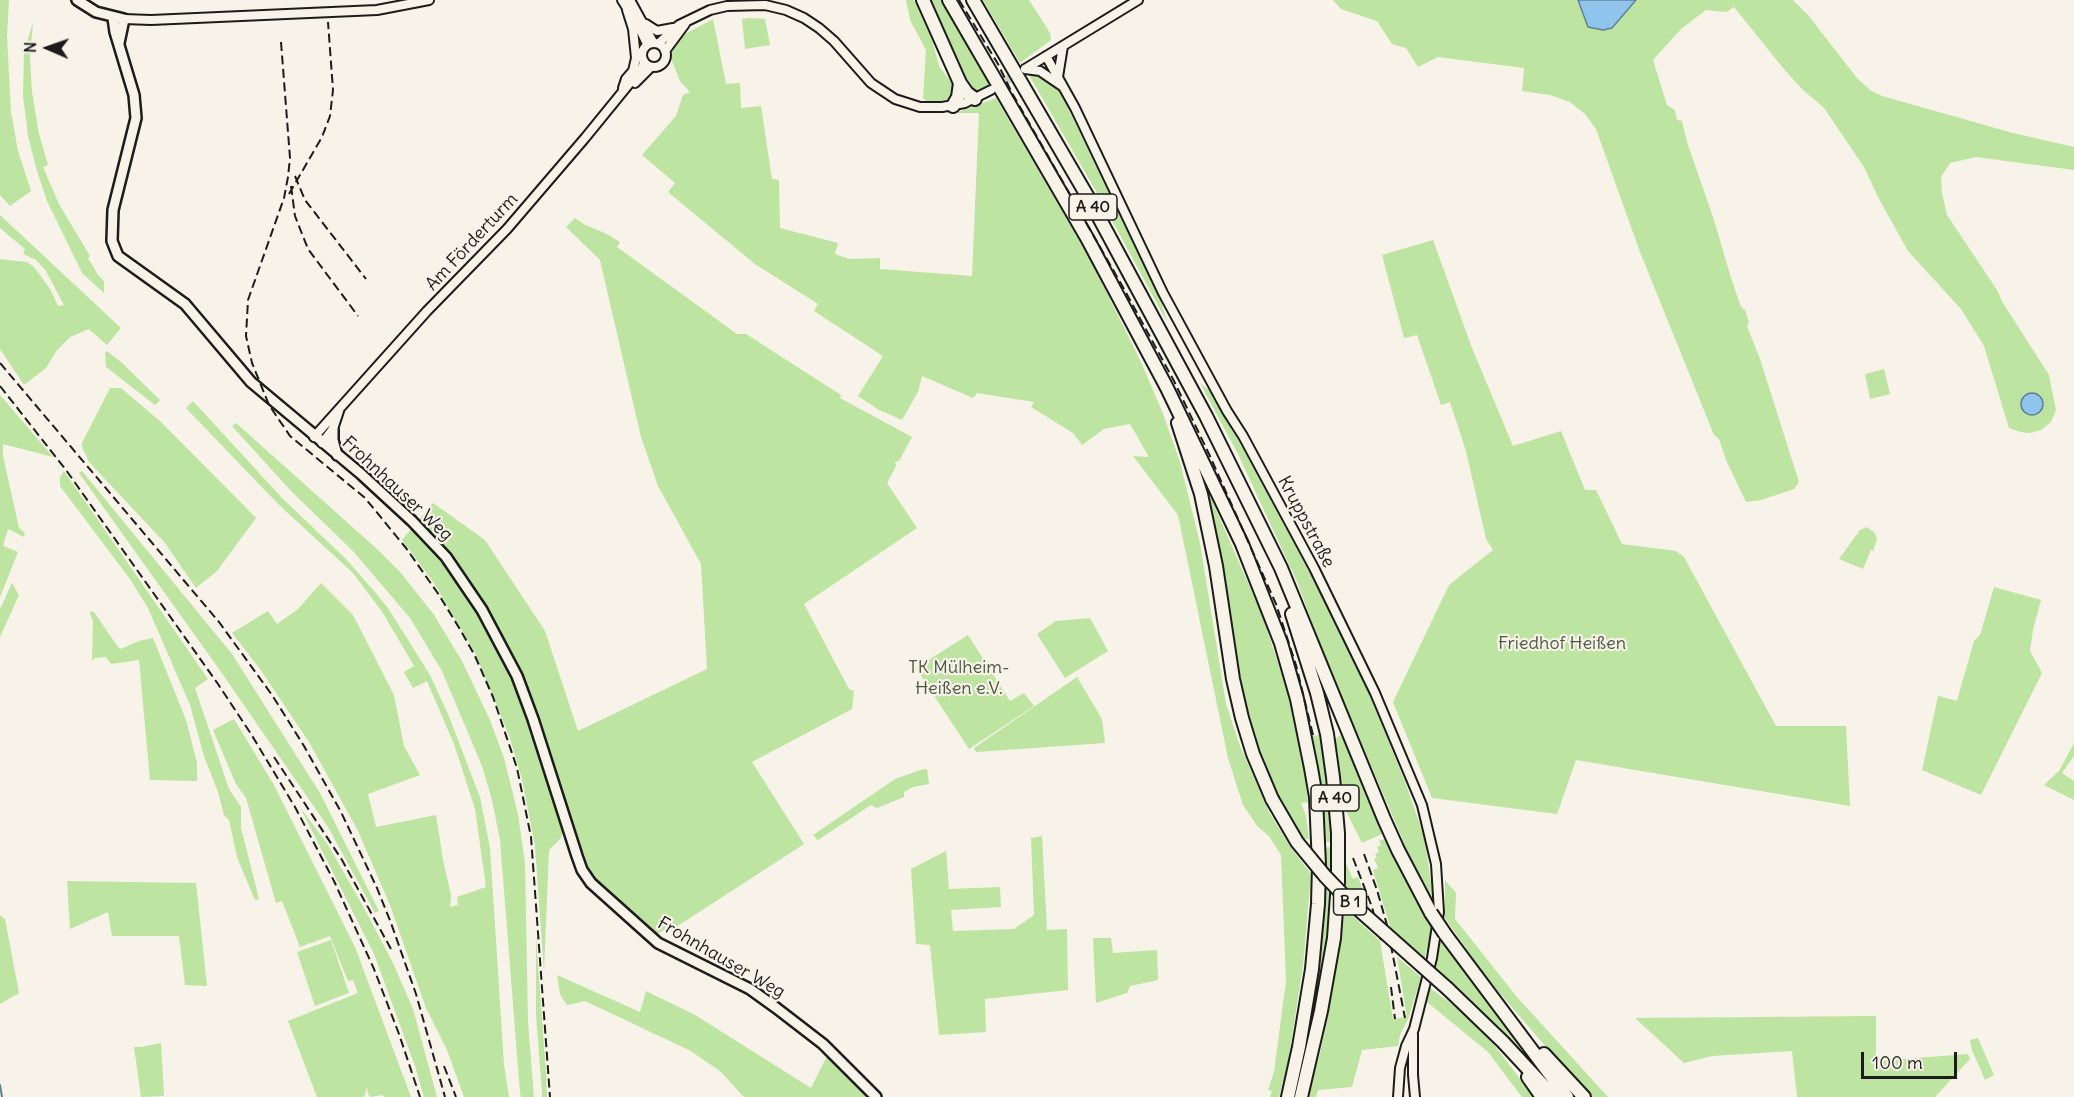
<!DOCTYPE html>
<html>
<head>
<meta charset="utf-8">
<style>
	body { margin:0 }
	#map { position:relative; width:2074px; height:1097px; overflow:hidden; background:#f7f3e8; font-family:Delius,sans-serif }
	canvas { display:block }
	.north { position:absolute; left:18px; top:18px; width:60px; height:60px; -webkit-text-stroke:4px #f7f3e8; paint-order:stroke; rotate:272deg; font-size:16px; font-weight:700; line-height:24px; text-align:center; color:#1c1c1c }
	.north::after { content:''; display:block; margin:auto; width:21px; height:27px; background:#1c1c1c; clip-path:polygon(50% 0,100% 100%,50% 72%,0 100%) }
	.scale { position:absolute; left:1861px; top:1052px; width:96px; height:27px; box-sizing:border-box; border:3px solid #1c1c1c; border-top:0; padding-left:8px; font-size:18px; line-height:21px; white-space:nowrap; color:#1c1c1c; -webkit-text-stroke:4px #f7f3e8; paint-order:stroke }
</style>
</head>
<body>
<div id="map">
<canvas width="2074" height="1097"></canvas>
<div class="north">N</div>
<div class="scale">100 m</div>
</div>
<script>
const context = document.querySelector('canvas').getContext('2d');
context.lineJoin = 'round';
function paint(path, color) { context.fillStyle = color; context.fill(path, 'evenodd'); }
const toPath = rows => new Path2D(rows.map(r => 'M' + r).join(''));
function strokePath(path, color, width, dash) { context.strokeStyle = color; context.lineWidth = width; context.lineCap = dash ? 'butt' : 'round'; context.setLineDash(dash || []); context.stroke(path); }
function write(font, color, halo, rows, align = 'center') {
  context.font = font + ' Delius,sans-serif'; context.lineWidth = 4.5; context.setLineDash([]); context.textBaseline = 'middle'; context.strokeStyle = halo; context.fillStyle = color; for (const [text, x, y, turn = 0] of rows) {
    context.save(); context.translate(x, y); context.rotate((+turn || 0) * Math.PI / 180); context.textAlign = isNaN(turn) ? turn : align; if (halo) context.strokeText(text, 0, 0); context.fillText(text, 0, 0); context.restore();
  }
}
const green = toPath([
	[0,0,9,0,7,36,11,112,18,151,31,191,10,206,0,195],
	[906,0,914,0,932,40,939,66,953,85,948,99,940,101,926,101,923,98,926,50,910,20],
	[928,0,941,0,990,85,977,91,967,88],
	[983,0,1029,0,1050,33,1051,40,1020,63],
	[1333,0,1793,0,1808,15,1857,78,1870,90,1882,96,2013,133,2074,147,2074,170,1976,157,1950,163,1941,177,1942,193,1947,215,1997,290,2003,303,2049,375,2056,410,2051,422,2041,430,2030,433,2020,432,2009,428,1984,346,1961,309,1908,251,1878,197,1864,167,1824,108,1802,89,1783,68,1734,7,1726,12,1706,10,1681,29,1653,60,1667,105,1675,110,1677,120,1682,121,1687,142,1714,220,1731,278,1741,307,1745,310,1749,322,1747,326,1760,359,1799,482,1794,489,1761,500,1746,502,1726,460,1719,439,1714,435,1640,252,1596,129,1585,114,1570,102,1550,95,1522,91,1524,68,1438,57,1418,67,1406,48,1392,44,1377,21,1341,9],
	[750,18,765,19,770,45,745,49,742,19],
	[713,19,726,84,740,83,741,108,761,106,772,179,779,180,780,228,838,243,835,254,849,259,880,258,880,269,972,276,979,113,950,113,965,110,996,98,1090,259,1140,360,1162,411,1180,462,1200,543,1226,704,1240,746,1269,812,1289,845,1311,874,1303,966,1288,1062,1279,1097,1270,1097,1272,1091,1268,1090,1274,1072,1286,981,1281,855,1269,836,1258,827,1243,805,1228,758,1178,515,1133,456,1149,457,1130,424,1104,429,1082,445,1073,433,1031,407,1034,402,977,393,973,398,922,376,918,392,902,420,879,410,858,396,883,356,814,311,818,304,755,264,668,192,675,183,642,155,676,116,683,95,690,92,680,81,670,56,672,46,685,34],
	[33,22,30,59,32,92,39,134,48,165,43,167,59,204,90,256,88,258,98,275,104,281,104,293,82,273,47,201,36,168,28,135,23,96,24,53],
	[1032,74,1040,76,1060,92,1161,301,1167,322,1101,200,1029,75],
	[0,215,121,328,107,345,89,329,70,337,57,350,46,368,24,385,0,349,0,259,27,262,34,267,50,289,58,306,64,305,46,271,36,260,23,254,25,249,0,228],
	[575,218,585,225,605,233,620,242,617,247,737,334,746,334,841,395,840,398,912,437,899,461,895,462,896,466,887,483,917,528,804,604,849,689,854,691,852,709,752,762,804,844,673,929,664,930,656,935,595,881,584,866,551,788,563,830,561,838,549,850,544,972,535,846,522,779,510,738,476,655,434,583,402,540,433,503,485,540,545,631,578,731,707,669,701,564,658,486,641,437,600,260,566,227],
	[1433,240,1472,348,1513,446,1561,431,1585,490,1596,490,1622,544,1676,551,1684,557,1776,726,1846,726,1850,806,1576,760,1557,814,1432,798,1393,702,1449,585,1493,550,1486,539,1466,451,1450,402,1441,405,1417,335,1404,338,1382,255],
	[107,351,121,362,160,400,155,405,106,367,105,353],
	[1884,369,1890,394,1870,399,1865,374],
	[1200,383,1211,392,1252,465,1351,650,1406,784,1425,840,1433,898,1411,859,1325,658,1298,584,1238,454],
	[110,388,121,388,161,422,256,518,217,571,196,588,165,543,89,462,82,447,82,443],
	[0,395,53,457,3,444,3,456,19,528,25,533,24,537,8,529,3,546,18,552,0,597],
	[193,401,282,498,346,559,374,591,388,608,430,675,448,714,480,797,490,848,504,1065,509,1097,464,1097,447,1050,426,1008,390,905,358,831,309,742,260,669,232,633,268,611,277,624,298,609,321,583,353,615,394,695,404,746,420,775,368,794,376,827,436,815,443,860,451,895,450,907,458,905,457,897,486,887,475,809,454,744,427,681,413,688,404,672,414,666,383,613,353,573,278,504,186,408],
	[236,423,377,549,401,573,434,615,462,661,490,720,504,758,518,814,525,863,528,1022,534,1097,521,1097,520,1092,500,840,492,800,482,766,442,671,410,618,353,551,292,492,232,426],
	[1196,464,1262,615,1288,693,1305,775,1308,802,1301,803,1306,816,1309,839,1303,839,1288,816,1275,793,1251,734,1236,671,1223,575],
	[64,471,208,679,195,688,229,789,241,807,241,828,259,899,255,900,237,857,229,820,224,815,218,792,204,756,190,705,148,608,130,579,60,486,60,477],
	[82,471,232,654,320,793,379,911,375,913,328,827,219,669,79,473],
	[1867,527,1875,533,1877,539,1873,551,1871,550,1863,569,1839,559,1860,530],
	[12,583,19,595,0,637,0,609],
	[1994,587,2041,600,2033,630,2030,651,2042,673,1981,795,1922,770,1938,696,1957,701,1974,641,1980,635],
	[91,611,94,612,118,647,121,649,139,641,153,638,186,720,197,763,197,781,150,780,139,660,111,664,106,657,95,658,92,661,93,621,90,614],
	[1090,618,1108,651,1065,678,1037,634,1056,621],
	[968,635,1010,701,1024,693,1034,706,969,749,916,668],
	[1077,677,1102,719,1105,743,976,752,974,748],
	[234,719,274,785,355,947,411,1097,385,1097,382,1095,371,1097,368,1094,367,1087,364,1097,317,1097,288,1021,358,993,353,980,348,981,330,936,300,947,282,901,276,903,246,798,236,784,213,730],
	[1343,733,1384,833,1362,843,1345,809,1335,739],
	[1319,735,1329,794,1332,842,1323,842,1316,766,1311,736],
	[2074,743,2074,756,2062,773,2074,781,2074,800,2044,785,2059,771],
	[927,769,929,784,913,787,904,792,904,797,877,808,871,805,818,840,813,835,895,779,920,770],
	[300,807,328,845,364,908,393,963,413,1009,437,1097,424,1097,415,1066,374,954],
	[1042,836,1047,930,1067,929,1068,990,985,999,986,1032,939,1035,930,945,916,944,911,869,946,851,949,889,1000,887,1001,907,951,910,953,931,1014,929,1034,915,1031,838],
	[1387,838,1408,882,1432,925,1424,962,1392,933,1373,870,1378,868,1374,859,1377,858,1375,854,1379,852,1377,847,1381,845,1379,841],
	[1332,847,1331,891,1326,951,1320,989,1303,1062,1301,1062,1323,848],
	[1346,863,1353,879,1358,877,1372,915,1345,889],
	[1445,880,1456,893,1455,919,1517,997,1608,1097,1589,1097,1485,976,1445,918],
	[67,881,196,883,207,986,185,985,179,936,112,936,108,912,70,929],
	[1344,908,1380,941,1393,1019,1407,1017,1397,957,1421,977,1409,1017,1400,1035,1398,1046,1362,1050,1352,1087,1318,1090,1316,1097,1308,1097,1321,1049,1333,989],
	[0,915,5,919,19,993,0,1004],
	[536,936,546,1073,547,1097,542,1097,542,1092,536,1014],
	[1093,938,1111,938,1113,953,1157,950,1158,980,1130,986,1127,993,1096,1003],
	[331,940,349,993,315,1006,297,952],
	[1441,940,1536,1063,1533,1066,1435,970],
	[557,975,640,1012,646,991,695,1015,811,1088,827,1056,870,1097,744,1097,721,1072,691,1051,585,1001,569,1005,566,1004,560,994],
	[1430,988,1467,1015,1494,1045,1534,1097,1522,1097,1488,1052,1427,1002],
	[1876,1016,1876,1061,1968,1054,1970,1059,1935,1097,1797,1097,1792,1051,1712,1056,1684,1063,1635,1018],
	[1978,1038,1994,1075,1985,1080,1972,1050,1970,1040],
	[161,1043,164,1096,141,1097,134,1047,141,1047]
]);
const water = toPath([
	[1578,0,1636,0,1612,28,1603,30,1588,27,1578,0],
	'2021 404a11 11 0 1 1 22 0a11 11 0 1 1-22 0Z'
]);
const stream = toPath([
	[0,1085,2,1097]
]);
const minorTunnel = toPath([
	[995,88,1018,73]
]);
const minor = toPath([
	[622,0,639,27,647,44],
	[630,0,653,42],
	[124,19,151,20,377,10,429,0],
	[646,24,657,31,673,28],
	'642 55a12 12 0 1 1 24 0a12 12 0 1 1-24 0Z',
	[659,43,679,25,710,10,727,6,765,5,786,10,804,18,819,28,834,41,871,83,895,99,920,107,942,107,965,103,991,90],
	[665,51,685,24],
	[1046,56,1075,108,1163,293,1227,411,1243,436,1314,568,1375,693,1422,805,1436,864,1439,912,1432,958,1414,1029,1406,1046,1400,1068,1398,1097],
	[1025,69,1138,0],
	[1025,69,1040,71,1062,86],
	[1058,77,1063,46],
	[635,83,651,67],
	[623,88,626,79,633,71,636,58,633,29,627,10],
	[314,437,427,311,507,229,585,138,642,68,644,62],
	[322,443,333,429,339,411],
	[1413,1034,1413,1075,1415,1097]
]);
const major = toPath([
	[77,0,96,12,124,19,119,43],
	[113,18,115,32,134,95,136,118,113,210,112,241,118,256,185,304,251,382,361,474,412,521,446,557,482,610,517,676,533,719,577,856,582,870,591,883,658,943,750,989,775,1007,823,1044,876,1097],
	[333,429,333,440,337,455]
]);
const highway = toPath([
	[923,0,960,83,967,93,975,99],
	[949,0,1087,238,1167,388,1242,544,1281,643,1297,699,1311,768,1316,797,1319,865,1318,904,1312,969,1299,1047,1288,1097],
	[973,0,1089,199,1206,416,1281,568,1384,819,1398,850,1431,913],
	[953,106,958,97,960,83],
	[1178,423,1201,494,1216,566,1233,679,1242,718,1253,754,1272,799],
	[1292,614,1317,693,1327,734,1333,777,1338,833,1338,881,1334,938,1321,1011,1301,1097],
	[1445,934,1567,1097],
	[1448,989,1503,1042,1554,1097],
	[1544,1054,1584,1097],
	[1528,1077,1542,1097]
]);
const rail = toPath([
	[959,0,998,64,1012,93,1124,289,1174,381,1209,454,1276,604,1296,665,1313,735],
	[281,42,290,158,288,177,284,198,248,300,246,336,252,363,269,405,290,436,365,498,406,548,439,595,461,631,475,656,493,697,517,768,531,837,550,1097],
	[295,176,305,200,366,279],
	[291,186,295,216,308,249,358,316],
	[289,194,322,137,330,116,333,90,328,22],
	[0,363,219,622,272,695,304,746,341,812,377,888,391,923,416,994,445,1097],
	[0,386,66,470,218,684,251,734,295,807,334,881,374,969,399,1034,420,1097],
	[274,757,342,860,391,949],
	[1364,854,1377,890,1387,925,1405,1018],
	[1353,858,1372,907,1381,940],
	[1391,987,1395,1019],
	[444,1066,456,1097]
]);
const highwayBridge = toPath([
	[1272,799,1297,842,1325,876,1349,901,1448,989],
	[1431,913,1445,934]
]);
const shields = [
	[1093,207,48],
	[1335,798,48],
	[1350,902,33]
];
const shieldNames = [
	["A 40",1093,207],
	["A 40",1335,798],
	["B 1",1350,902]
];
const streetNames = [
	["Am Förderturm",472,242,-47],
	["Frohnhauser Weg",397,489,43],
	["Kruppstraße",1306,522,62],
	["Frohnhauser Weg",721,958,30]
];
const parkNames = [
	["Friedhof Heißen",1562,644],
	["TK Mülheim-",959,668],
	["Heißen e.V.",959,689]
];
paint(green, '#bde4a0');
paint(water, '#8fc5ed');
strokePath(water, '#618199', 1.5);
strokePath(stream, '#618199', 2);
strokePath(minorTunnel, '#d6d3c9', 8, [8, 4]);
strokePath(minor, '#1c1c1c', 12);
strokePath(major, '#1c1c1c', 14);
strokePath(highway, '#1c1c1c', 16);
strokePath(minor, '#f7f3e8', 8);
strokePath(major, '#f7f3e8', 9);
strokePath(highway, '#f7f3e8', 12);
strokePath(rail, '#1c1c1c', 2, [9, 4.5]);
strokePath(highwayBridge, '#1c1c1c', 16, []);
strokePath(highwayBridge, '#f7f3e8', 12);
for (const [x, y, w] of shields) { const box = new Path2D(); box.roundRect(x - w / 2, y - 13, w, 26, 4.5); context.fillStyle = '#f7f3e8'; context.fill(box); strokePath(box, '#1c1c1c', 1.5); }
write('bold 16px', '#1c1c1c', null, shieldNames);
write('18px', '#1c1c1c', '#f7f3e8', streetNames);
write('18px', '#4c5844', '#f7f3e8', parkNames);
</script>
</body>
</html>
